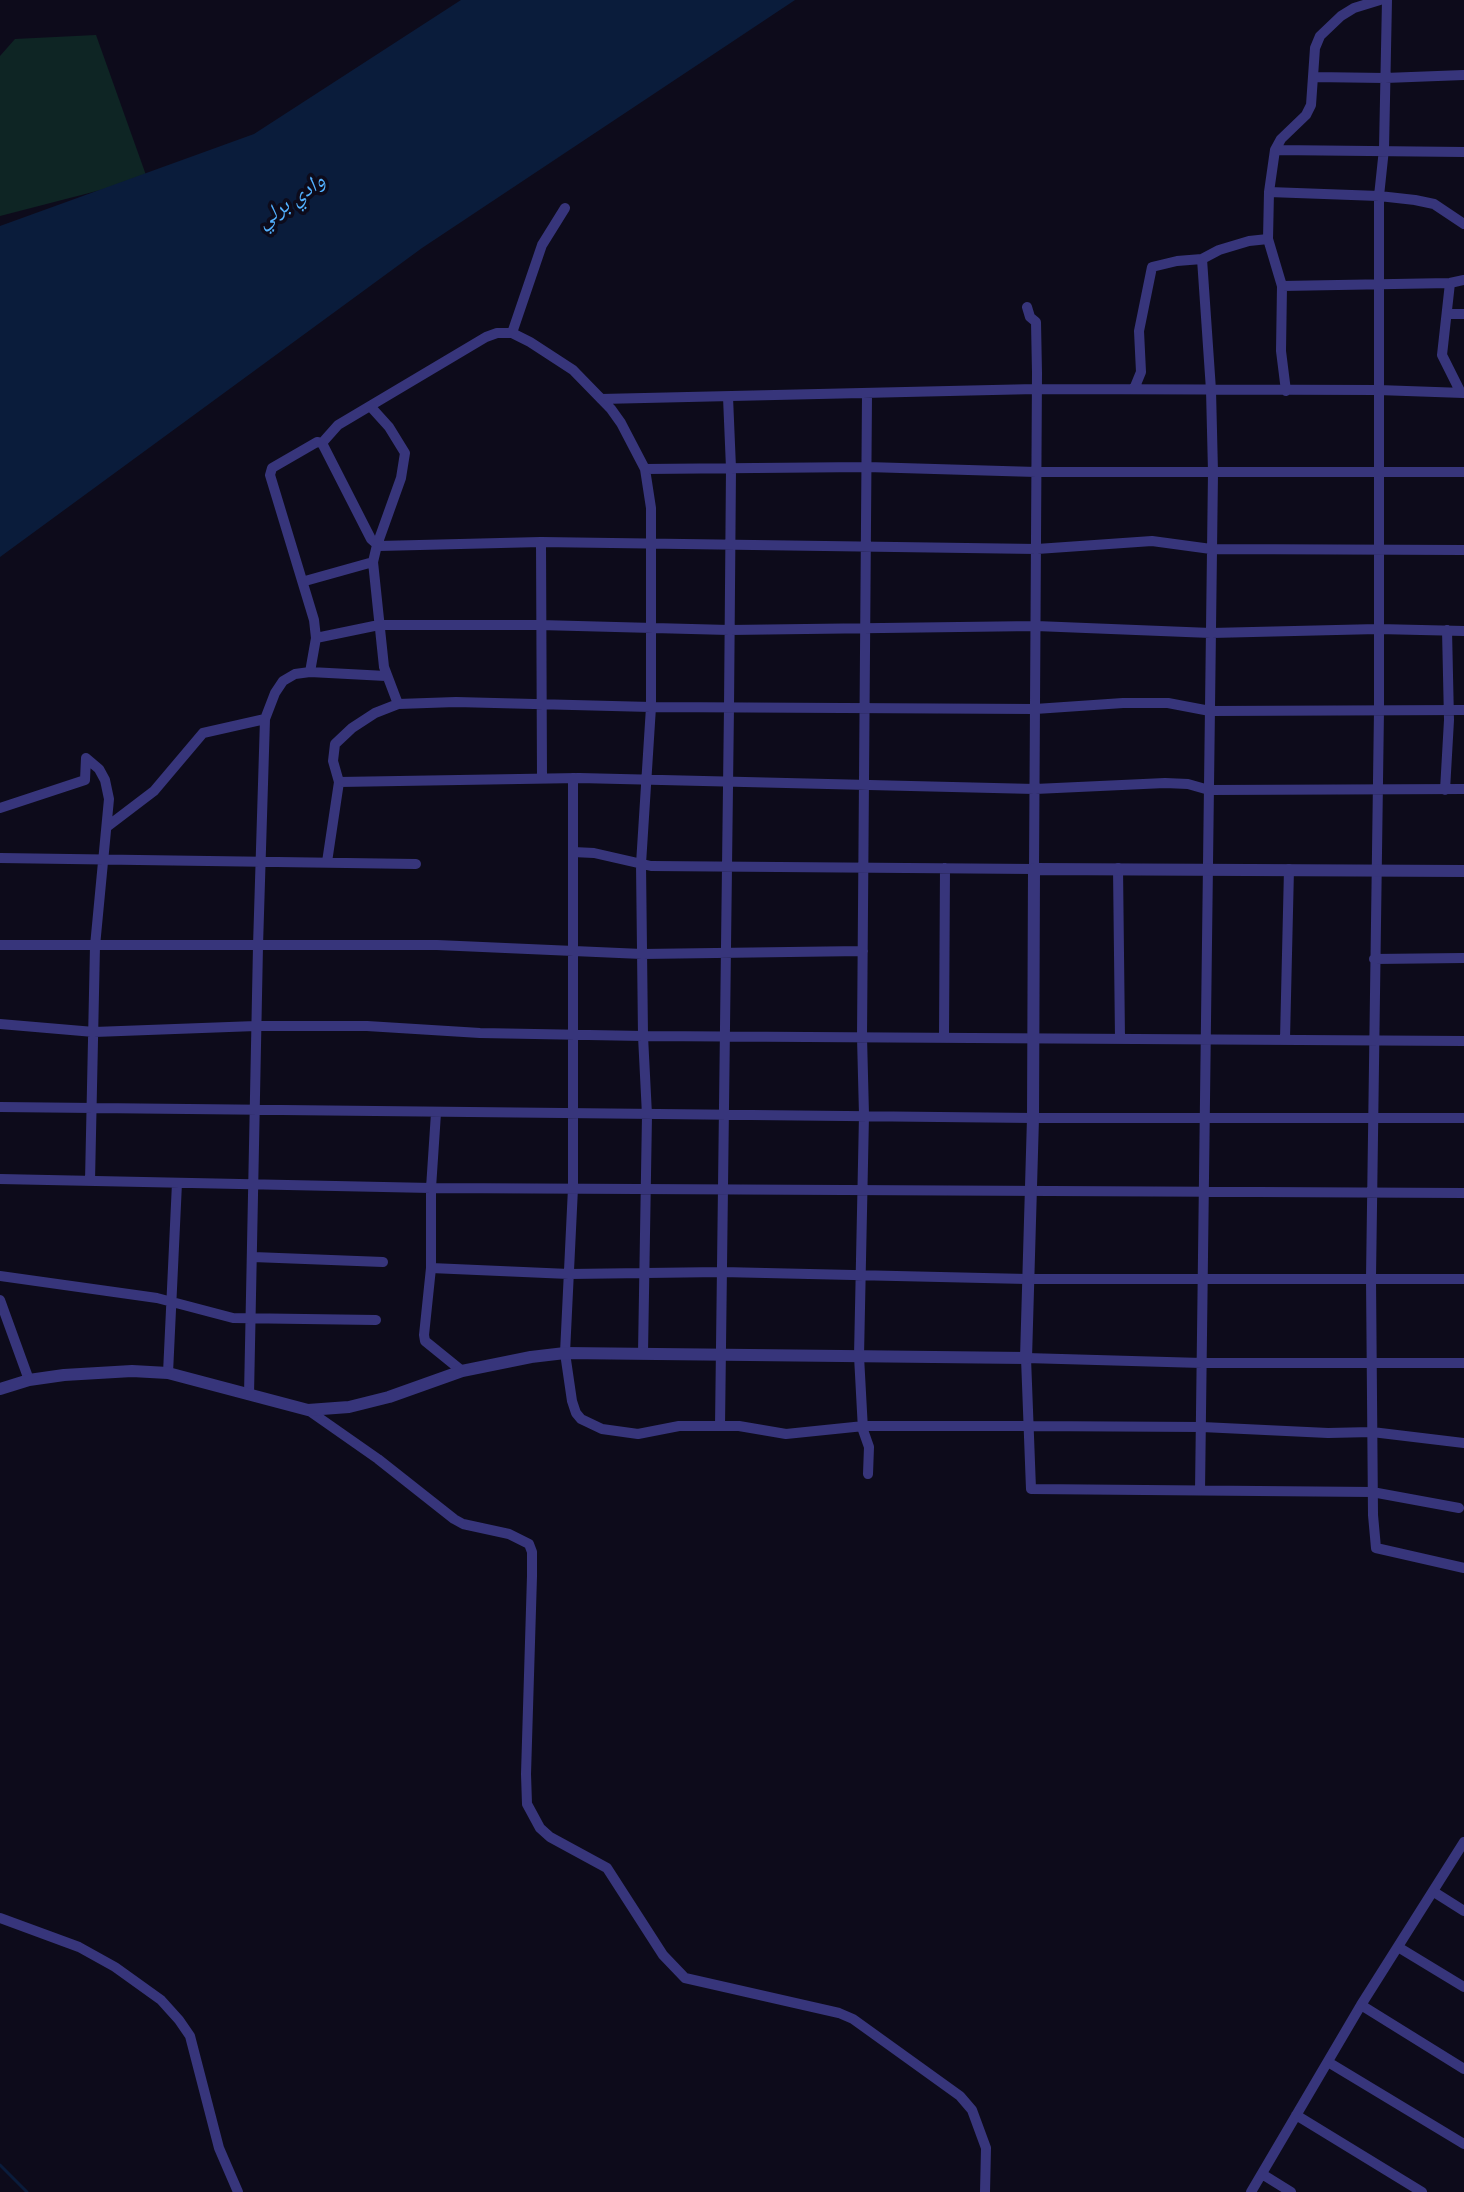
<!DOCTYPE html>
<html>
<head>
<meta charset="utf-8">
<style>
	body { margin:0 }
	canvas { display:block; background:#0d0b1b }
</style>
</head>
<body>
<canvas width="1464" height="2192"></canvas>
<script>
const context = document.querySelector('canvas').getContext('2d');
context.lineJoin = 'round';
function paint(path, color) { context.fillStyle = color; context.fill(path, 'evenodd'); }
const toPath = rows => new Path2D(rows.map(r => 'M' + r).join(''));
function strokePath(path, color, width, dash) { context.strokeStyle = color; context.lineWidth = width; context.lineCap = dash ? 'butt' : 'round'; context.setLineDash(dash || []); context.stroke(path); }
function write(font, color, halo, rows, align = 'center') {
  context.font = font + ' "Fira Sans Condensed","Noto Naskh Arabic",sans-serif'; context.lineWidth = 7; context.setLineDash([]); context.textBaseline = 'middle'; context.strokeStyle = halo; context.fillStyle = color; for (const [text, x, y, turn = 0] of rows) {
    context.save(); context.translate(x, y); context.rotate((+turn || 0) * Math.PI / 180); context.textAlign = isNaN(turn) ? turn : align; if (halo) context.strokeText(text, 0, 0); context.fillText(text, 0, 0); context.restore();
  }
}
const green = toPath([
	[96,35,147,178,0,216,0,56,15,39]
]);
const water = toPath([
	[461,0,795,0,422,248,0,557,0,226,254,134]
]);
const stream = toPath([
	[0,2165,27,2192]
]);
const minor = toPath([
	[1387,0,1384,149,1379,196,1379,710,1371,1278,1373,1515,1376,1548,1464,1568],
	[1313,77,1385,78,1464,75],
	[1275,150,1464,152],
	[1269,192,1379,196,1415,200,1434,204,1464,224],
	[1450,283,1442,355,1461,393],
	[1282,286,1450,283,1464,280],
	[1449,314,1464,314],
	[512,333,542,245,565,208],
	[1134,389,1141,372,1139,331,1152,267,1177,261,1202,259,1219,250,1249,241,1268,239],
	[1286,391,1281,351,1282,286,1268,239,1269,192,1275,150,1281,139,1306,115,1311,105,1315,48,1320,36,1341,16,1354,8,1380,0],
	[867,395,862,1037,864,1115,859,1356,863,1430,869,1447,868,1474],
	[601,399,1036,389,1378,390,1464,393],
	[370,406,389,427,405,453,401,478,377,545,373,562,384,667,398,704],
	[322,443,371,539,379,546,541,542,1037,549,1152,541,1211,549,1464,550],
	[645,469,867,467,1036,472,1464,472],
	[541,542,542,777],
	[305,581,373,562],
	[316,638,379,625,540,625,729,630,1036,626,1211,633,1378,629,1464,631],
	[310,672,316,638,314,620,270,475,272,468,317,442,322,443,338,425,486,337,497,333,512,333,530,342,573,370,611,409,621,423,645,469,651,508,651,707,641,864,643,1036,647,1115,643,1353],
	[86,758,99,769,105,780,109,799,95,946,90,1181],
	[573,778,573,1188,565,1353,572,1401,576,1413,581,1419,602,1429,638,1434,679,1426,739,1426,786,1434,864,1426,1027,1426,1202,1427,1328,1433,1372,1432,1464,1443],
	[339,782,579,778,1035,789,1165,783,1188,784,1209,790,1464,789],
	[1445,790,1449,720,1447,630],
	[0,808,85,780,86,758],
	[108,826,154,791,203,733,265,719],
	[573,852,594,853,651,866,1034,869,1037,373,1036,322,1030,317,1027,307],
	[0,858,416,864],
	[327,862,339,782,333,761,335,744,352,728,375,713,398,704,456,702,651,707,1035,709,1123,703,1168,703,1210,711,1464,710],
	[1118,868,1120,1039],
	[0,945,437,945,642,954,863,951],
	[1374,959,1464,958],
	[0,1024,94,1032,256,1026,367,1026,480,1033,643,1036,1464,1041],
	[944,1037,945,868],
	[1285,1039,1289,869],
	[0,1107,1033,1118,1464,1118],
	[436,1113,431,1188,431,1268,424,1335,425,1341,462,1371],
	[0,1179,431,1188,1464,1193],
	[253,1257,383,1262],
	[431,1268,569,1274,722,1272,1027,1279,1464,1279],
	[0,1276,157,1298,233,1318,376,1320],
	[0,1300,29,1380],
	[168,1373,177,1183],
	[249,1395,258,946,265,719,275,693,283,681,295,674,310,672,386,676],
	[308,1410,378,1459,454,1519,463,1524,509,1534,529,1544,532,1552,532,1576,526,1774,527,1804,540,1828,550,1837,607,1868,663,1955,685,1978,839,2013,853,2019,960,2096,972,2110,986,2148,985,2192],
	[720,1426,729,707,731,468,728,397],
	[1200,1490,1213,472,1211,390,1202,259],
	[1459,1508,1372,1492,1031,1489,1026,1358,1202,1363,1464,1363],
	[1434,1892,1464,1911],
	[0,1918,79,1947,115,1967,161,2000,179,2020,190,2036,219,2148,238,2192],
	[1398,1947,1464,1987],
	[1361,2005,1464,2069],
	[1328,2062,1464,2144],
	[1296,2115,1422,2192],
	[1262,2174,1291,2192],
	[1251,2192,1361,2005,1464,1842]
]);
const tertiary = toPath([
	[0,1389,29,1380,64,1375,132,1371,168,1373,308,1410,349,1407,389,1397,462,1371,531,1357,565,1353,1026,1358,1033,1118,1034,869,1464,871]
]);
const waterNames = [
	["وادي برلي",291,201,-35]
];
paint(green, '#0e2524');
paint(water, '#0a1c3b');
strokePath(stream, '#0a1c3b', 3);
strokePath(minor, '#37357b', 10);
strokePath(tertiary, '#37357b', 12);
write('italic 22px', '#53b1ff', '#0d0b1b', waterNames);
</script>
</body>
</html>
